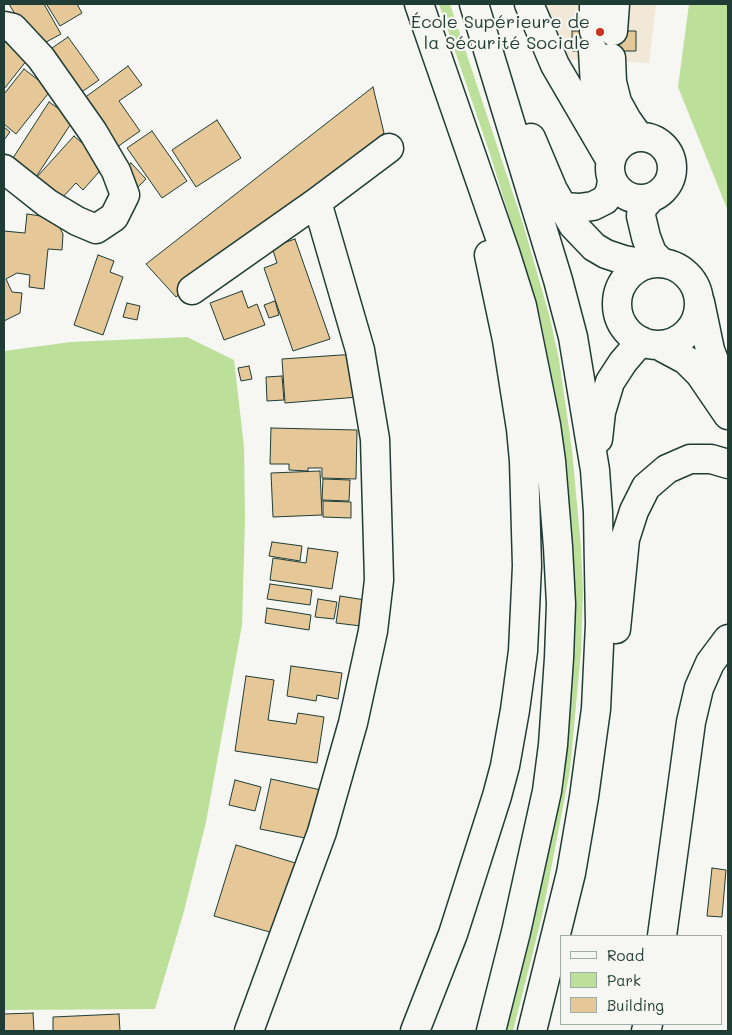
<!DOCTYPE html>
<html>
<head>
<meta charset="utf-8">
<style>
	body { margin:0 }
	#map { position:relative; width:732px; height:1035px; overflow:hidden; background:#f6f6f2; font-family:Mali,sans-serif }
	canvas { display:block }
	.frame { position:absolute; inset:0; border:5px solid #1f3d34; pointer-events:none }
	.legend { position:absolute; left:560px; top:935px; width:162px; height:90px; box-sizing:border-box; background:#f6f6f2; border:1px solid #a0aca6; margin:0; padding:6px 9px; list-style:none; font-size:15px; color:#1f3d34 }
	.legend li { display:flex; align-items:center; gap:10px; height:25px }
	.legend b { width:25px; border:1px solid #a0aca6 }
</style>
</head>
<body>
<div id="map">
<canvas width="732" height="1035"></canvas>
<div class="frame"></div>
<ul class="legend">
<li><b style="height:6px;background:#f6f6f2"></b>Road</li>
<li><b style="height:14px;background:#bcdf99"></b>Park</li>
<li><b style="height:14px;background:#e5c798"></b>Building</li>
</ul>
</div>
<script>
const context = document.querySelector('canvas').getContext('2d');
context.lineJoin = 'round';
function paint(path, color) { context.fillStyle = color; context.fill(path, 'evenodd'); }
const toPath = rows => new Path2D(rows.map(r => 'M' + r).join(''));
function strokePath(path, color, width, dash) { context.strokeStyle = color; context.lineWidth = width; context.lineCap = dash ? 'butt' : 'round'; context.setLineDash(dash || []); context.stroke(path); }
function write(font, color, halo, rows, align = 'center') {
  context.font = font + ' Mali,sans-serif'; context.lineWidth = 4.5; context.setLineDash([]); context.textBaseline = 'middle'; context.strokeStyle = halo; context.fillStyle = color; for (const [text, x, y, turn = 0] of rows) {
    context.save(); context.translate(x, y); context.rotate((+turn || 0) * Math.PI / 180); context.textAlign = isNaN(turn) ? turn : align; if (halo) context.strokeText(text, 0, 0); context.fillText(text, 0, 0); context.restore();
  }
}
const built = toPath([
	[534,4,656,4,649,63,561,59]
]);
const green = toPath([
	[439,4,450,4,523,224,550,318,559,360,572,450,581,548,583,592,581,651,570,770,542,916,513,1031,505,1031,569,703,575,607,570,514,565,460,557,403,540,316,490,154],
	[689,4,728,4,728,211,678,87],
	[187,337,234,360,244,447,245,519,242,625,206,822,184,911,155,1009,4,1010,4,351,71,342]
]);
const building = toPath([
	[9,4,44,4,61,34,35,48,9,4],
	[49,4,77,4,82,13,60,26,47,5,49,4],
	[572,31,636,31,636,51,572,51,572,31],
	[68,37,99,80,73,98,42,55,68,37],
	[4,41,27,60,4,89,4,41],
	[128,66,142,85,119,101,140,131,110,152,76,104,128,66],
	[24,69,51,90,16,134,4,124,4,94,24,69],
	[373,87,384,133,176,297,146,264,373,87],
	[49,102,74,119,36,177,11,161,49,102],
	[217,120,241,158,196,187,172,150,217,120],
	[4,127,10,132,4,140,4,127],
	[152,131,187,181,162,198,127,148,152,131],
	[74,136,106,164,83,190,76,183,60,200,35,179,74,136],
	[131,163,146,179,134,191,119,174,131,163],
	[27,214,55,218,63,234,62,250,48,249,44,289,29,287,30,275,17,273,6,279,12,292,22,293,20,313,4,321,4,231,25,233,27,214],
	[295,239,330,339,293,351,264,268,277,263,272,247,295,239],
	[98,255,114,261,110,272,123,277,103,335,74,325,98,255],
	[242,291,248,308,257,304,265,325,224,340,210,303,242,291],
	[275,301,279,315,269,318,264,305,275,301],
	[127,303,140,306,137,320,123,317,127,303],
	[356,354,358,397,285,403,282,359,356,354],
	[249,366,252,379,241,381,238,368,249,366],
	[282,376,284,400,267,401,266,377,282,376],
	[271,428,357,430,356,479,322,478,322,468,308,468,308,471,289,470,289,464,270,464,271,428],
	[320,471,322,515,273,517,271,473,320,471],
	[323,479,350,480,349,501,322,500,323,479],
	[323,501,351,502,351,518,323,517,323,501],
	[272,542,302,546,300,561,269,556,272,542],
	[308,548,338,552,332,589,270,580,273,558,306,563,308,548],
	[270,584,312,590,310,605,267,599,270,584],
	[340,596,365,600,361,626,336,623,340,596],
	[318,599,337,602,334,619,315,617,318,599],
	[267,608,311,615,309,630,265,623,267,608],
	[291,666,342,673,338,699,317,695,316,701,287,696,291,666],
	[246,676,274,680,268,720,296,724,298,713,324,717,317,763,235,751,246,676],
	[271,779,321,790,310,839,260,829,271,779],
	[235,780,261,787,255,811,229,805,235,780],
	[236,845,302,865,280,935,214,916,236,845],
	[712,868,726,870,722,917,707,916,712,868],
	[33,1013,34,1031,4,1031,4,1014,33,1013],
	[119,1014,120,1031,53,1031,53,1017,119,1014]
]);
const minor = toPath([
	[529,4,555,65,611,161],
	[4,26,13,28,41,58,93,132,116,171,125,195,114,217,96,229,77,221,47,203,4,169],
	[594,31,594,4],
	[613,31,615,4],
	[593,51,595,86,599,113,608,135],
	[611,58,612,82,617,102,627,120,639,137],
	'610 168a31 31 0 1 1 62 0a31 31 0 1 1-62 0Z',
	[651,198,642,208,641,216,646,237,652,253,662,263],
	[563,207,579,208,593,206,605,200,610,192,612,181],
	[192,290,317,202,389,148],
	[249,1031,322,832,353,723,373,631,379,580,375,439,360,350,317,202]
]);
const highway = toPath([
	[419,4,505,252,522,306,546,425,551,461,558,547,561,604,559,658,553,745,547,791,516,932,491,1031],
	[474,4,558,280,573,337,595,470,598,512,600,624,596,709,591,745,584,797,571,873,532,1031],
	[531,138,553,190,573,225,594,247,606,254,624,260,647,264],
	'617 304a41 41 0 1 1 82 0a41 41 0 1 1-82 0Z',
	[700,302,710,350,718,371,728,390],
	[658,345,686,360,700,374,728,415],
	[598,439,601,412,610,382,623,362,641,341],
	[616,629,625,539,634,511,646,487,667,469,690,459,711,459,728,464],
	[662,936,691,722,699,688,710,663,728,639],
	[415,1031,453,934,497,796,505,766,515,710,523,651,527,566,524,461,521,429,507,340,489,255],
	[646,1031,648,1024]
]);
const markers = [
	[600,32,5,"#c8321e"]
];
const poiNames = [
	["École Supérieure de",590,22],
	["la Sécurité Sociale",590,43]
];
paint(built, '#f1e8d7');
paint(green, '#bcdf99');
paint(building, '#e5c798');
strokePath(building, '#1f3d34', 1);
strokePath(minor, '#1f3d34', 31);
strokePath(highway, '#1f3d34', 31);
strokePath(minor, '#f6f6f2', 28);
strokePath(highway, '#f6f6f2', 28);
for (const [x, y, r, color] of markers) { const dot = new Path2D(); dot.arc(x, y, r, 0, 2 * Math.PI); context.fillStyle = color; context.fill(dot); strokePath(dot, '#f6f6f2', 2); }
write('18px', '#1f3d34', '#f6f6f2', poiNames, 'right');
</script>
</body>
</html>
